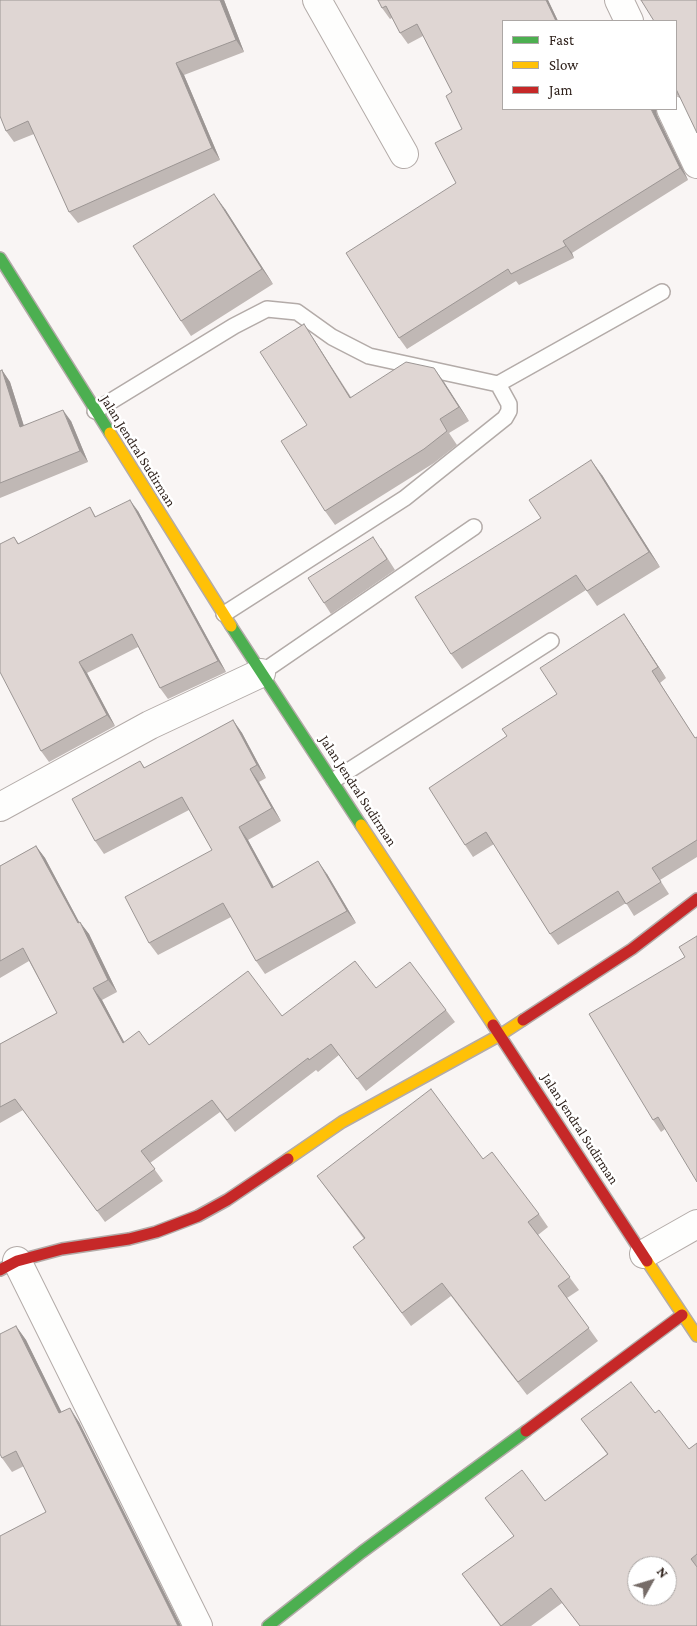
<!DOCTYPE html>
<html>
<head>
<meta charset="utf-8">
<style>
	body { margin:0 }
	#map { position:relative; width:697px; height:1626px; overflow:hidden; background:#f9f5f4; font-family:"Crimson Pro",serif }
	canvas { display:block }
	.legend { position:absolute; left:502px; top:20px; width:175px; height:90px; box-sizing:border-box; background:#fff; border:1px solid #aca7a5; margin:0; padding:6px 9px; list-style:none; font-size:15px; color:#30231d }
	.legend li { display:flex; align-items:center; gap:10px; height:25px }
	.legend b { width:25px; border:1px solid #aca7a5 }
	.north { position:absolute; left:627px; top:1556px; width:50px; height:50px; box-sizing:border-box; background:#fff; border:1px solid #aca7a5; border-radius:50%; rotate:51deg; font-size:14px; font-weight:700; line-height:20px; text-align:center; color:#30231d }
	.north::after { content:''; display:block; margin:auto; width:18px; height:22px; background:#766c68; clip-path:polygon(50% 0,100% 100%,50% 72%,0 100%) }
</style>
</head>
<body>
<div id="map">
<canvas width="697" height="1626"></canvas>
<ul class="legend">
<li><b style="height:6px;background:#4caf50"></b>Fast</li>
<li><b style="height:6px;background:#ffc107"></b>Slow</li>
<li><b style="height:6px;background:#c62828"></b>Jam</li>
</ul>
<div class="north">N</div>
</div>
<script>
const context = document.querySelector('canvas').getContext('2d');
context.lineJoin = 'round';
const toPath = rows => new Path2D(rows.map(r => 'M' + r).join(''));
function strokePath(path, color, width, dash) { context.strokeStyle = color; context.lineWidth = width; context.lineCap = dash ? 'butt' : 'round'; context.setLineDash(dash || []); context.stroke(path); }
function paint(path, color) { context.fillStyle = color; context.fill(path, 'evenodd'); }
function write(font, color, halo, rows, align = 'center') {
  context.font = font + ' "Crimson Pro",serif'; context.lineWidth = 5; context.setLineDash([]); context.textBaseline = 'middle'; context.strokeStyle = halo; context.fillStyle = color; for (const [text, x, y, turn = 0] of rows) {
    context.save(); context.translate(x, y); context.rotate((+turn || 0) * Math.PI / 180); context.textAlign = isNaN(turn) ? turn : align; if (halo) context.strokeText(text, 0, 0); context.fillText(text, 0, 0); context.restore();
  }
}
const lane = toPath([
	[95,411,234,326,267,309,297,312,332,337,369,356,498,384,662,292],
	[224,614,405,498,505,418,509,411,509,404,498,384],
	[261,673,474,527],
	[334,780,551,641]
]);
const street = toPath([
	[317,0,404,154],
	[619,0,629,21],
	[671,109,697,164],
	[0,807,150,725,261,673],
	[644,1254,697,1224],
	[17,1261,198,1626]
]);
const fast = toPath([
	[0,258,110,433],
	[231,626,361,825],
	[268,1626,362,1552,526,1431]
]);
const slow = toPath([
	[110,433,231,626],
	[361,825,493,1025],
	[288,1159,342,1122,500,1035,523,1020],
	[647,1261,697,1336]
]);
const jam = toPath([
	[523,1020,632,949,697,899],
	[493,1025,647,1261],
	[0,1270,17,1261,62,1249,129,1239,156,1232,198,1216,227,1200,288,1159],
	[526,1431,682,1315]
]);
const wall = toPath([
	[0,0,224,0,244,52,184,75,220,160,78,223,69,212,34,134,14,142,6,131],
	[378,0,548,0,558,21,503,21,657,115,688,180,572,253,574,258,519,285,516,281,407,349,399,338,456,183,462,129,452,92,423,36,408,44,400,33,392,18,390,19,382,8],
	[697,0,679,96,676,95,676,21],
	[225,209,273,284,191,336,181,321],
	[313,338,351,397,444,382,469,421,449,433,457,445,434,463,335,525,325,511,307,425],
	[2,370,10,382,24,426,71,421,88,462,0,498,0,371],
	[602,475,660,567,597,606,586,590,462,669,451,654,541,518],
	[90,507,96,517,138,511,226,672,168,699,160,688,138,647,87,673,115,726,49,762,41,751,14,537,19,544],
	[381,548,395,570,331,614,324,603],
	[624,614,666,678,660,683,695,738,697,737,697,857,660,880,669,894,634,916,626,903,558,945,550,934,494,844,473,857,465,845,507,736,557,694],
	[233,720,242,733,266,778,259,782,281,821,248,840,273,887,327,874,356,923,265,974,256,961,231,917,158,955,149,943,212,850,189,810,104,854,95,841,140,761,145,768],
	[36,846,45,858,79,922,89,934,117,992,102,1000,124,1042,149,1045,282,1016,376,988,446,1010,455,1022,366,1091,339,1055,318,1072,316,1070,235,1132,220,1112,150,1163,163,1181,105,1222,23,1110,0,1123,0,1044,57,1013,29,961,0,978,0,866],
	[685,957,665,1129,661,1132,653,1120],
	[483,1159,539,1214,548,1227,538,1235,579,1290,567,1298,598,1341,527,1395,451,1296,411,1326,353,1247,364,1239,317,1176],
	[16,1326,26,1340,61,1412,79,1422,181,1626,0,1626,46,1512,24,1466,12,1472,2,1458],
	[655,1413,689,1449,697,1443,697,1626,580,1626,562,1603,531,1626,500,1626,462,1574,514,1536,485,1498,545,1501,607,1454,581,1419]
]);
const shadedWall = toPath([
	[220,0,224,0,244,52,236,40],
	[546,0,548,0,558,21,556,21],
	[176,63,184,75,220,160,212,148],
	[651,109,656,109,657,115,688,180,680,168],
	[214,194,225,209,273,284,262,269],
	[563,241,572,253,574,258,566,246],
	[304,324,313,338,359,411,350,398],
	[434,368,444,382,469,421,459,407],
	[2,370,10,382,28,439,20,427],
	[63,410,71,421,88,462,80,451],
	[591,460,602,475,660,567,649,552],
	[130,500,138,511,226,672,218,661],
	[624,614,632,626,666,678,658,667],
	[79,662,87,673,115,726,107,715],
	[233,720,242,733,266,778,257,765],
	[250,769,259,782,281,821,272,808],
	[239,827,248,840,281,900,272,888],
	[36,846,45,858,86,935,78,923],
	[318,861,327,874,356,923,347,911],
	[80,922,89,934,117,992,108,980],
	[93,988,102,1000,131,1055,123,1043],
	[16,1326,26,1340,69,1427,59,1413],
	[70,1408,79,1422,181,1626,178,1626]
]);
const building = toPath([
	[0,0,220,0,236,40,176,63,212,148,69,212,28,121,6,131,0,116,0,0],
	[378,0,546,0,556,21,503,21,503,109,651,109,680,168,563,241,566,246,511,274,508,269,399,338,346,253,456,183,435,143,462,129,446,96,452,92,417,24,400,33,386,6,382,8,378,0],
	[641,0,697,0,697,133,676,89,676,21,654,21,641,0],
	[214,194,262,269,181,321,133,246,214,194],
	[304,324,350,398,406,362,434,368,459,407,440,419,447,431,424,449,325,511,281,441,307,425,260,352,304,324],
	[2,370,20,427,63,410,80,451,0,483,0,371,2,370],
	[591,460,649,552,587,591,576,575,451,654,415,597,541,518,529,500,591,460],
	[130,500,218,661,160,688,132,634,79,662,107,715,41,751,0,672,0,544,14,537,18,544,90,507,95,517,130,500],
	[373,537,387,559,324,603,308,578,373,537],
	[624,614,658,667,652,671,695,738,697,737,697,840,652,868,661,882,626,904,618,891,550,934,486,832,465,845,429,788,507,736,502,729,557,694,540,668,624,614],
	[233,720,257,765,250,769,272,808,239,827,272,888,318,861,347,911,256,961,223,903,149,943,125,897,212,850,182,797,95,841,72,799,140,761,144,768,233,720],
	[36,846,78,923,80,922,108,980,93,988,123,1043,139,1031,149,1045,248,971,282,1016,355,961,376,988,410,962,446,1010,357,1079,331,1044,309,1060,308,1058,227,1120,212,1100,141,1151,155,1169,97,1211,15,1099,0,1107,0,1044,57,1013,23,948,0,961,0,866,36,846],
	[697,936,697,1182,658,1117,653,1120,589,1014,685,957,679,947,697,936],
	[431,1089,483,1159,492,1152,539,1214,528,1222,570,1277,558,1286,589,1328,518,1382,442,1283,402,1313,353,1247,365,1238,317,1176,431,1089],
	[16,1326,59,1413,70,1408,178,1626,0,1626,0,1536,46,1512,16,1451,2,1458,0,1454,0,1334,16,1326],
	[631,1382,655,1413,659,1410,689,1449,697,1443,697,1554,691,1559,697,1567,697,1626,580,1626,551,1588,501,1626,462,1574,514,1536,485,1498,522,1470,545,1501,608,1454,581,1419,631,1382],
	[637,1566,667,1566,667,1596,637,1596,637,1566]
]);
const streetNames = [
	["Jalan Jendral Sudirman",138,451,58],
	["Jalan Jendral Sudirman",358,791,57],
	["Jalan Jendral Sudirman",580,1129,57]
];
strokePath(lane, '#b3aba8', 18);
strokePath(street, '#b3aba8', 30);
strokePath(fast, '#b3aba8', 14);
strokePath(slow, '#b3aba8', 14);
strokePath(jam, '#b3aba8', 14);
strokePath(lane, '#fefefd', 15);
strokePath(street, '#fefefd', 28);
strokePath(fast, '#4caf50', 11);
strokePath(slow, '#ffc107', 11);
strokePath(jam, '#c62828', 11);
paint(wall, '#c0b8b5');
paint(shadedWall, '#9c9694');
paint(building, '#dfd6d3');
strokePath(building, '#9c9694', 1);
write('14px', '#30231d', '#fff', streetNames);
</script>
</body>
</html>
